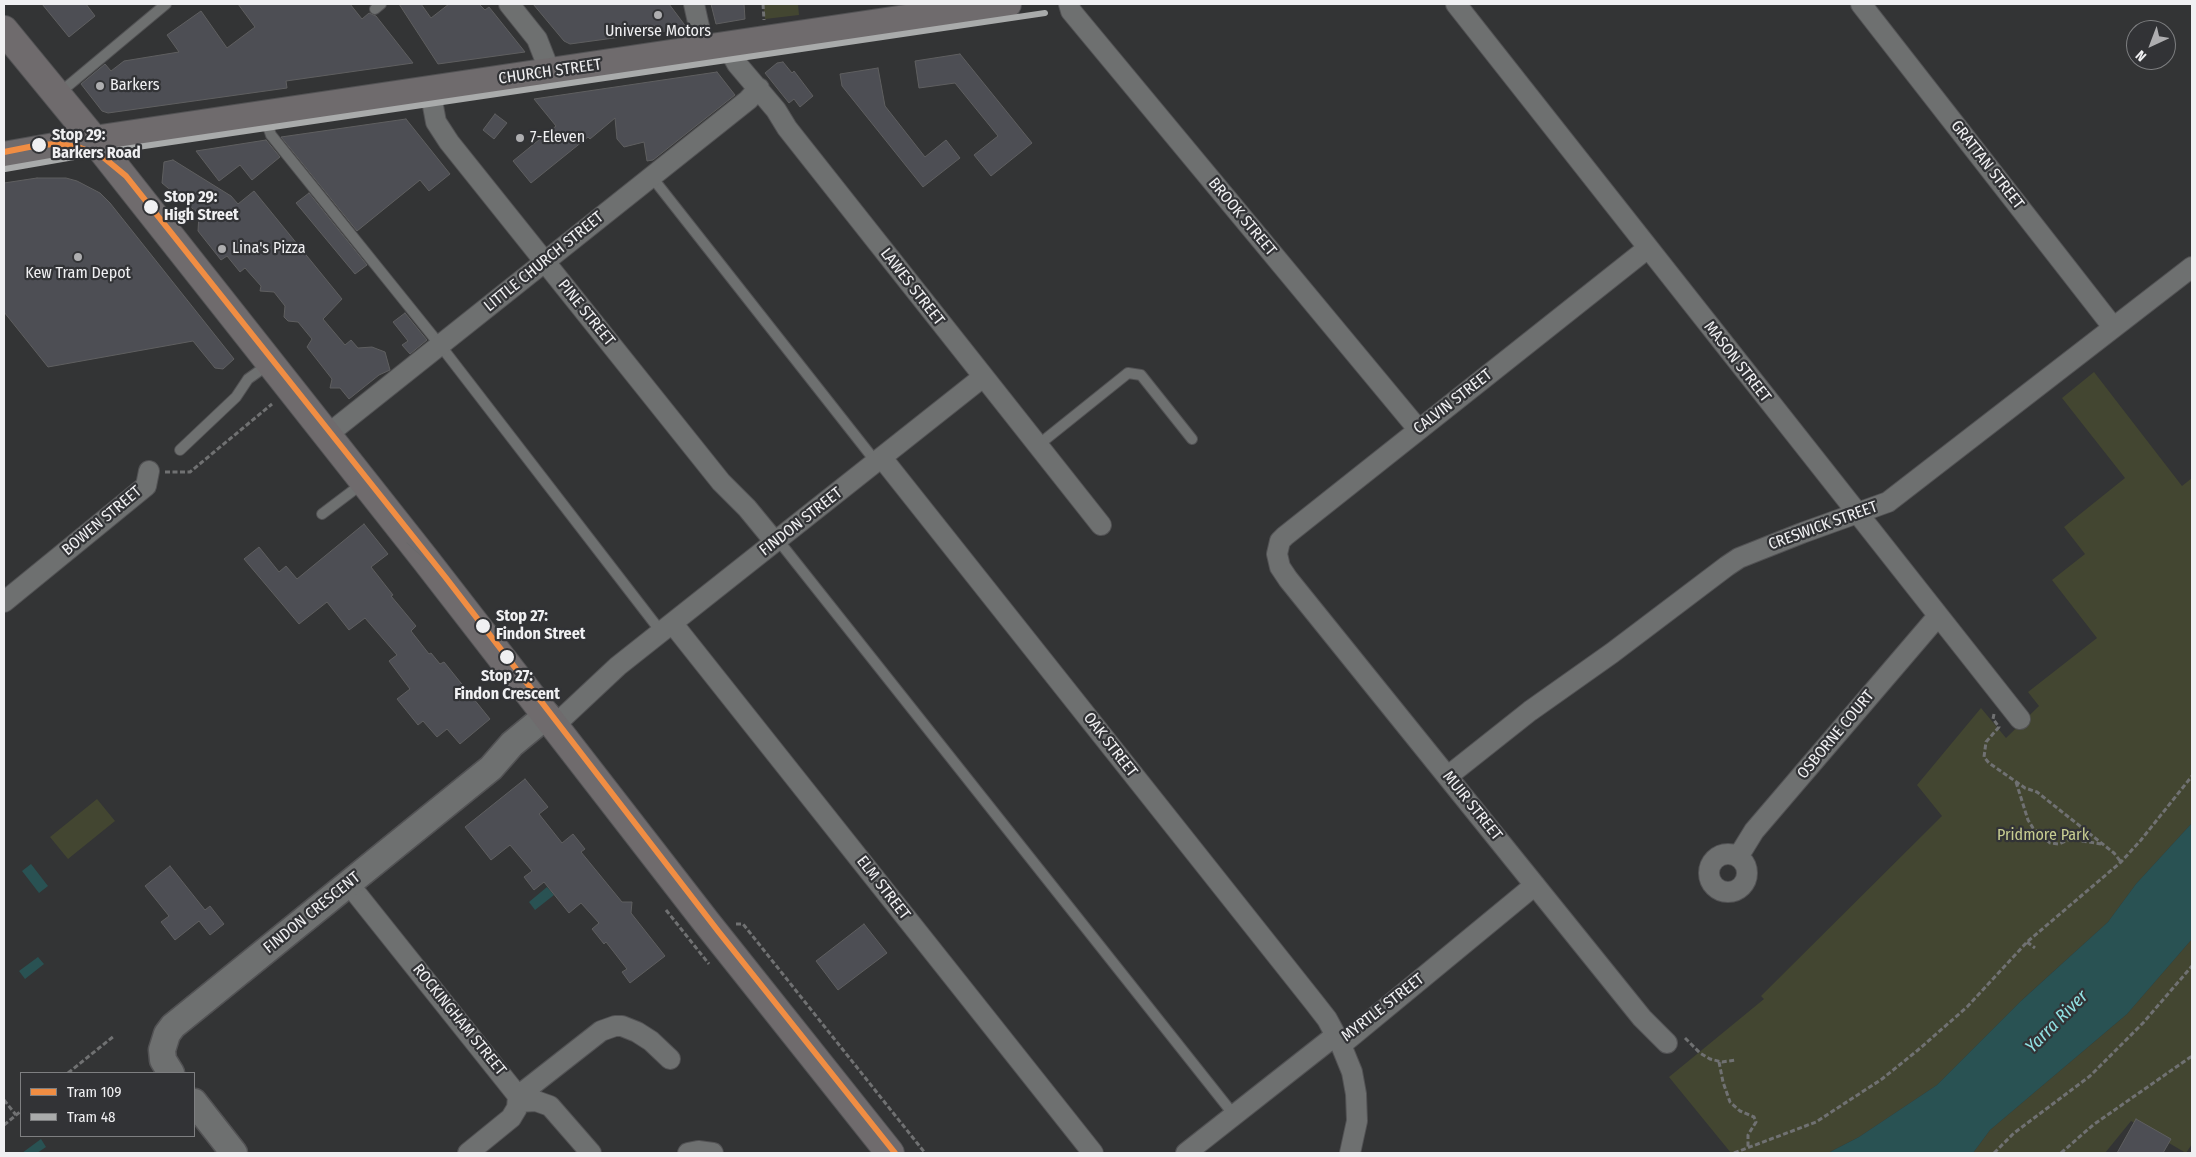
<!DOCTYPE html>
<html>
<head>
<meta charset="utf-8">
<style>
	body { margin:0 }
	#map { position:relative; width:2196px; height:1157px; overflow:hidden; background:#333435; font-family:"Fira Sans Condensed",sans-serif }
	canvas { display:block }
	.frame { position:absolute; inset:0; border:5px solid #f0f0f2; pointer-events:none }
	.legend { position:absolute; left:20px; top:1072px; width:175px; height:65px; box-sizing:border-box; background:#323336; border:1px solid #7e7f81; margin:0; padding:6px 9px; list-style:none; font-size:15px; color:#f0f0f2 }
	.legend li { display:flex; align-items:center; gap:10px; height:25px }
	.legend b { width:25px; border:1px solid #7e7f81 }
	.north { position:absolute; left:2126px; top:20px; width:50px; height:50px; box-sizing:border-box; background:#323336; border:1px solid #7e7f81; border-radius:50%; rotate:223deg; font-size:14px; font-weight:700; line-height:20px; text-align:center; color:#f0f0f2 }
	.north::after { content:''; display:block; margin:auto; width:18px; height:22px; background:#aeaeb0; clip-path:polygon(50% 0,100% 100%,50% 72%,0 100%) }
</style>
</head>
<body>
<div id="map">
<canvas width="2196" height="1157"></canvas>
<div class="frame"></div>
<ul class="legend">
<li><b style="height:6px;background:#f08d43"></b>Tram 109</li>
<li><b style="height:6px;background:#a9abab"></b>Tram 48</li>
</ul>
<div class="north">N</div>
</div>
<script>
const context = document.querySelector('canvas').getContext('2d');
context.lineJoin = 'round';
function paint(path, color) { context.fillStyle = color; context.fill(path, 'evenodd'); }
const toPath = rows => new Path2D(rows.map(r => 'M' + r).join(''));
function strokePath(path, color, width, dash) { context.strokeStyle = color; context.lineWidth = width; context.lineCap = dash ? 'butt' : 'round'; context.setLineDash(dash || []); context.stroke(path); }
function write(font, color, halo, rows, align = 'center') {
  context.font = font + ' "Fira Sans Condensed",sans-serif'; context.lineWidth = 4.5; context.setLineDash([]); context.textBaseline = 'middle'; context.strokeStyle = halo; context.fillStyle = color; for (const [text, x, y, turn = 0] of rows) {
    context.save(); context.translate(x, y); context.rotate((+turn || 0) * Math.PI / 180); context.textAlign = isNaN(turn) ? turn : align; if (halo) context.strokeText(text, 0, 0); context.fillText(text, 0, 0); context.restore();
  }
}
const green = toPath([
	[763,4,798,4,799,15,765,19],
	[2094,372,2182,486,2192,478,2192,823,2136,884,2108,922,2023,999,1937,1085,1859,1137,1828,1153,1731,1153,1669,1077,1764,999,1761,996,1942,816,1917,785,1981,708,2006,738,2039,706,2028,692,2097,638,2052,580,2085,554,2064,527,2125,478,2062,398],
	[97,799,115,821,68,859,50,837],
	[2192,939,2192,1144,2186,1153,2131,1121,2105,1153,1973,1153,1990,1130,2127,1014]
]);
const water = toPath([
	[2192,823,2192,939,2127,1014,1990,1130,1973,1153,1828,1153,1859,1137,1937,1085,2021,1001,2108,922,2136,884],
	[31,864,48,886,39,893,22,871],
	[547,887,554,895,535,910,529,902],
	[38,957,44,964,25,979,19,971],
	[41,1139,46,1147,37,1153,22,1153]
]);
const building = toPath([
	[42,4,86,4,95,16,69,37,42,4],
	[238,4,350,4,362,19,369,13,376,16,413,63,286,81,287,88,108,113,102,111,81,84,105,64,111,71,124,61,179,52,167,35,201,11,227,48,255,27,238,4],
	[399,4,421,4,431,18,449,4,479,4,485,10,489,7,525,52,438,64,399,4],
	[533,4,669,4,687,28,570,44,564,41,533,4],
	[711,4,744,4,745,19,716,24,711,4],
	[960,54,1032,143,991,176,974,155,998,136,955,83,919,88,915,61,960,54],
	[783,62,792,73,794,71,813,96,800,107,794,99,789,103,765,73,777,63,783,62],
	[878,68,885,106,925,157,946,140,960,158,923,187,842,86,840,74,878,68],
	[717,72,735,95,653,160,647,161,644,142,624,147,617,139,615,118,590,139,588,137,531,183,513,161,556,126,534,99,717,72],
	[495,114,507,123,494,139,483,130,495,114],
	[406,119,450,174,429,191,420,180,357,231,281,137,406,119],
	[266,140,280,157,252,180,240,165,219,181,196,151,266,140],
	[173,160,231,196,238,204,254,191,342,299,323,319,345,345,351,340,358,348,372,347,385,352,390,370,379,375,349,399,340,388,330,388,332,379,307,347,312,339,298,322,288,321,284,317,285,306,274,292,260,291,261,286,245,268,240,272,227,256,221,260,198,231,199,214,162,183,164,162,173,160],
	[37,178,66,178,77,181,100,193,110,203,234,359,223,369,215,368,193,341,48,367,4,312,4,183,37,178],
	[309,193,367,265,355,274,296,203,309,193],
	[405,313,427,340,410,354,402,345,408,341,393,322,405,313],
	[364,524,388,554,371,567,393,595,391,596,416,626,411,631,429,654,431,653,440,664,444,662,490,719,460,744,447,729,437,737,423,721,418,725,397,699,410,689,389,661,397,655,365,618,349,630,327,602,299,624,244,559,259,547,279,572,286,566,297,579,364,524],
	[525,779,548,807,539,814,562,843,573,834,585,849,581,852,622,902,632,902,631,913,665,956,630,983,622,972,627,969,606,942,604,944,592,929,599,923,581,903,569,913,544,882,534,890,524,877,532,871,510,845,491,860,465,827,525,779],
	[170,866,205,910,210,906,224,924,210,935,199,921,175,940,161,922,169,916,145,886,170,866],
	[864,924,887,953,838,990,816,961,864,924],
	[2136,1119,2171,1139,2163,1153,2117,1153,2136,1119]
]);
const path = toPath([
	[763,4,764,20],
	[165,472,190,472,272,404],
	[1994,714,1993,719,1999,727,1986,742,1984,757,1989,763,2025,788,2037,792,2114,853,2121,862],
	[2016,782,2028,820,2033,828,2050,843,2059,844,2070,839,2101,844],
	[666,910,709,964],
	[736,924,743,924,925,1153],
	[2027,942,2035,948],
	[1685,1038,1700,1053,1710,1059,1722,1062,1736,1060],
	[1719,1062,1723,1082,1730,1102,1740,1111,1754,1117,1756,1122,1748,1135,1748,1147],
	[68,1073,114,1036],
	[4,1100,16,1115],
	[4,1125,21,1111],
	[1734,1153,1816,1122,1882,1079,1918,1050,1967,1007,2027,942,2121,862,2141,840,2192,776],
	[1994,1153,2014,1133,2090,1076,2143,1023,2192,966],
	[2061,1153,2093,1125,2192,1056]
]);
const service = toPath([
	[375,9,381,4],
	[57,95,166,4],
	[264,115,271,135,440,345,662,633],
	[651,176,876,462],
	[1037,446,1128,373,1141,375,1192,439],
	[180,450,236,397,248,379,269,364],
	[322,514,363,483],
	[778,540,1234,1115]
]);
const minor = toPath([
	[509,4,537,39,550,72],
	[694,4,704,49],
	[1069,4,1071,11,1418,429],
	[1456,4,2020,719],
	[1861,4,2113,327],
	[727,46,737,64,776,110,787,128,1101,525],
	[430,90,436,122,449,142,721,482,747,508,775,542],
	[1648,248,1285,536,1280,541,1277,554,1280,567,1288,579,1642,1018,1667,1043],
	[327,435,748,100,759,88],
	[882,458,1313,1001,1327,1019,1341,1045,1535,885],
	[4,602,146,486,149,471],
	[673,624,1093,1153],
	[555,725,618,666,983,377],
	[1448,776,1530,711,1612,653,1727,566,1739,558,1802,533,1888,502,2192,267],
	'1709 873a19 19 0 1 1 38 0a19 19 0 1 1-38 0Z',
	[1738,857,1754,831,1938,616],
	[348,883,518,1096,517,1108,511,1118,468,1153],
	[1341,1045,1352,1072,1356,1094,1357,1121,1350,1153],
	[518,1096,601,1031,615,1026,622,1026,637,1032,651,1041,670,1059],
	[518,1102,536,1101,550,1106,591,1153],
	[688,1153,698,1151,713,1153],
	[1186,1153,1336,1035]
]);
const tertiary = toPath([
	[171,1073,163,1060,162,1050,167,1034,173,1026,491,768,512,744,547,715],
	[194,1102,234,1153]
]);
const primary = toPath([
	[4,30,91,136,425,559,707,923,890,1153],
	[4,156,94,140,1007,4]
]);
const tram = toPath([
	[407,543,446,578]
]);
const tram1 = toPath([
	[4,152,39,145,58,144,78,147,103,157,126,176,446,578,718,931,895,1153]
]);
const tram2 = toPath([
	[5,169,97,153,1045,13]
]);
const markers = [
	[658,15,5,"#aeaeb0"],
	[100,86,5,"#aeaeb0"],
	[520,138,5,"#aeaeb0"],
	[39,145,8,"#f0f0f2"],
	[151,207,8,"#f0f0f2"],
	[222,249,5,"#aeaeb0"],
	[78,257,5,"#aeaeb0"],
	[483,626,8,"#f0f0f2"],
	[507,657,8,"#f0f0f2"]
];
const poiNames = [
	["Universe Motors",658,32,"center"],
	["Barkers",110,86],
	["7-Eleven",530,138],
	["Lina's Pizza",232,249],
	["Kew Tram Depot",78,274,"center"]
];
const streetNames = [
	["CHURCH STREET",550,72,-8],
	["GRATTAN STREET",1987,165,52],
	["BROOK STREET",1242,217,50],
	["LITTLE CHURCH STREET",544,262,-39],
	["LAWES STREET",912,287,52],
	["PINE STREET",586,313,51],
	["MASON STREET",1737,362,52],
	["CALVIN STREET",1453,402,-38],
	["BOWEN STREET",102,521,-40],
	["FINDON STREET",801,522,-38],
	["CRESWICK STREET",1823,526,-20],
	["OSBORNE COURT",1836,735,-50],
	["OAK STREET",1110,745,52],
	["MUIR STREET",1472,806,51],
	["ELM STREET",883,888,52],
	["FINDON CRESCENT",312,913,-39],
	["MYRTLE STREET",1383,1008,-38],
	["ROCKINGHAM STREET",459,1020,51]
];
const stopNames = [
	["Stop 29:",52,136],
	["Barkers Road",52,154],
	["Stop 29:",164,198],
	["High Street",164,216],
	["Stop 27:",496,617],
	["Findon Street",496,635],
	["Stop 27:",507,677,"center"],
	["Findon Crescent",507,695,"center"]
];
const parkNames = [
	["Pridmore Park",2043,836]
];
const waterNames = [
	["Yarra River",2057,1022,-45]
];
paint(green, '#434631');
paint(water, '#295253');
paint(building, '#4d4e54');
strokePath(building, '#5f5f60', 1);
strokePath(service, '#525254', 12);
strokePath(minor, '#525254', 22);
strokePath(tertiary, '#525254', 29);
strokePath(primary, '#525254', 30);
strokePath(path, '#707172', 3, [5, 2.5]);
strokePath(service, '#6e7070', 10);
strokePath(minor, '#6e7070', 20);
strokePath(tertiary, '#6e7070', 26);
strokePath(primary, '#6f6b6d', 28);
strokePath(tram, '#696a6b', 1);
strokePath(tram1, '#f08d43', 6);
strokePath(tram2, '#a9abab', 6);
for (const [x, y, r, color] of markers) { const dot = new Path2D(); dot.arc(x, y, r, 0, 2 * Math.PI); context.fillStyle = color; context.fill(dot); strokePath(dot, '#323336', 2); }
write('16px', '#f0f0f2', '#323336', poiNames, 'left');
write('16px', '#f0f0f2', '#323336', streetNames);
write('bold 16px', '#f0f0f2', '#323336', stopNames, 'left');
write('16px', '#c7cd91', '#323336', parkNames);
write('italic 18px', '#90e1e3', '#323336', waterNames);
</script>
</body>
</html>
